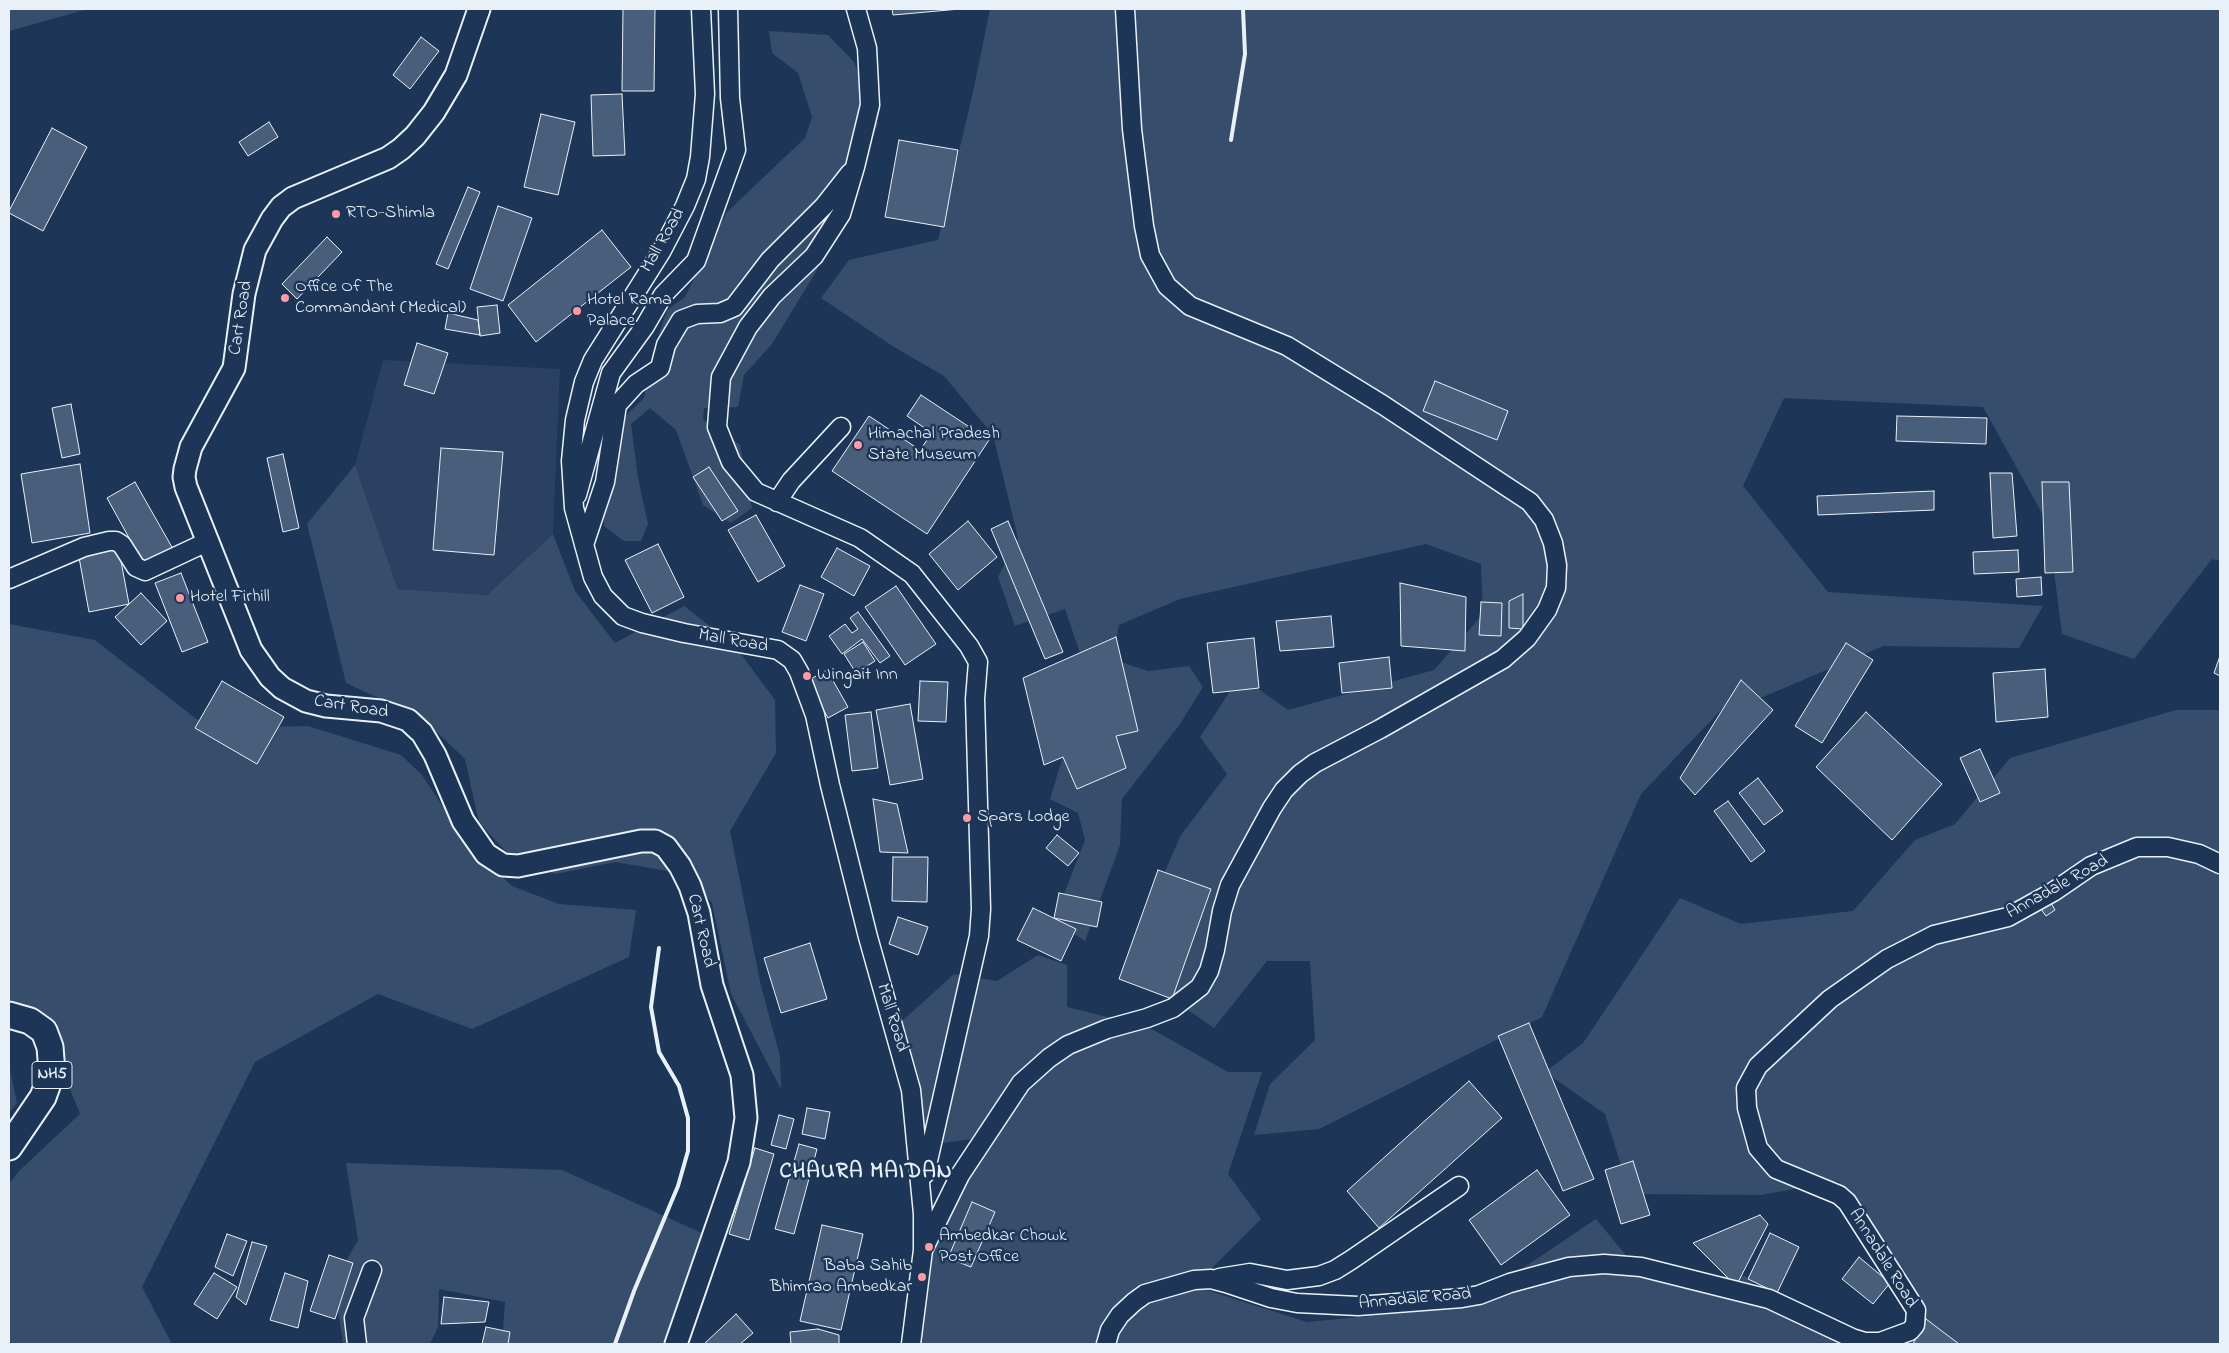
<!DOCTYPE html>
<html>
<head>
<meta charset="utf-8">
<style>
	body { margin:0 }
	#map { position:relative; width:2229px; height:1353px; overflow:hidden; background:#1d3557; font-family:"Indie Flower",sans-serif }
	canvas { display:block }
	.frame { position:absolute; inset:0; border:10px solid #e8f1f8; pointer-events:none }
</style>
</head>
<body>
<div id="map">
<canvas width="2229" height="1353"></canvas>
<div class="frame"></div>
</div>
<script>
const context = document.querySelector('canvas').getContext('2d');
context.lineJoin = 'round';
function paint(path, color) { context.fillStyle = color; context.fill(path, 'evenodd'); }
const toPath = rows => new Path2D(rows.map(r => 'M' + r).join(''));
function strokePath(path, color, width, dash) { context.strokeStyle = color; context.lineWidth = width; context.lineCap = dash ? 'butt' : 'round'; context.setLineDash(dash || []); context.stroke(path); }
function write(font, color, halo, rows, align = 'center') {
  context.font = font + ' "Indie Flower",sans-serif'; context.lineWidth = 5; context.setLineDash([]); context.textBaseline = 'middle'; context.strokeStyle = halo; context.fillStyle = color; for (const [text, x, y, turn = 0] of rows) {
    context.save(); context.translate(x, y); context.rotate((+turn || 0) * Math.PI / 180); context.textAlign = isNaN(turn) ? turn : align; if (halo) context.strokeText(text, 0, 0); context.fillText(text, 0, 0); context.restore();
  }
}
const built = toPath([
	[383,360,560,369,553,534,487,595,398,589,355,465]
]);
const green = toPath([
	[9,9,88,9,9,31],
	[990,9,2220,9,2220,561,2212,559,2134,659,2062,634,2048,524,1983,407,1784,398,1743,486,1828,592,2043,606,2019,648,1883,646,1763,697,1721,710,1641,794,1542,1017,1319,1129,1254,1135,1270,1084,1315,1040,1310,961,1267,961,1214,1028,1149,983,1150,905,1181,835,1227,774,1200,737,1240,676,1288,710,1434,670,1483,614,1481,564,1426,544,1180,599,1119,625,1112,659,1148,671,1189,666,1203,687,1180,724,1122,799,1120,845,1085,941,1054,920,1085,840,1078,813,1050,799,1064,753,1093,691,1065,609,1015,626,998,577,1018,538,993,435,944,376,894,347,821,298,849,260,938,240,973,92],
	[769,31,828,35,854,62,878,124,817,270,772,344,744,375,738,407,704,408,703,419,740,445,752,508,731,523,703,505,676,430,650,408,631,424,638,478,648,524,641,541,624,541,604,526,601,440,644,398,652,355,667,310,685,297,726,213,805,138,812,117,798,73,772,53],
	[355,465,398,589,487,595,553,534,575,591,615,643,684,606,735,646,775,700,776,753,730,831,761,986,780,1056,781,1089,731,994,712,903,691,875,615,862,556,874,516,862,479,823,465,759,423,719,346,683,307,524],
	[9,624,95,640,208,728,308,726,401,755,422,775,469,846,512,886,559,904,636,910,629,957,472,1029,378,994,255,1062,142,1287,172,1344,12,1344,9,1339,9,1184,19,1171,80,1114,52,1044,9,1009],
	[2176,710,2220,710,2220,1344,1894,1344,1920,1301,1838,1181,1761,1195,1630,1194,1605,1114,1545,1072,1583,1043,1680,898,1741,924,1853,911,1915,840,1955,824,2010,758],
	[1038,955,1067,965,1067,1007,1148,1027,1228,1072,1262,1072,1228,1174,1261,1219,1194,1286,1307,1322,1465,1307,1596,1219,1643,1276,1745,1276,1797,1324,1856,1344,902,1344,905,1302,988,1137,935,1144,909,1109,890,1032,954,974,997,981],
	[9,1065,17,1103,9,1113],
	[346,1163,562,1170,704,1234,668,1344,502,1344,505,1302,439,1289,438,1327,430,1344,343,1344,334,1282,358,1240]
]);
const building = toPath([
	[623,9,655,9,654,91,622,91,623,9],
	[892,9,960,9,893,15,892,9],
	[421,37,439,51,410,89,393,75,421,37],
	[622,94,625,155,593,156,591,95,622,94],
	[541,114,575,122,558,195,524,187,541,114],
	[269,122,278,137,248,156,239,142,269,122],
	[52,128,87,147,43,231,9,213,9,211,52,128],
	[899,140,958,150,944,227,885,217,899,140],
	[468,187,480,192,448,269,436,264,468,187],
	[498,206,532,218,503,301,470,289,498,206],
	[602,230,631,267,536,342,508,305,602,230],
	[327,237,342,252,297,299,282,284,327,237],
	[497,305,500,333,480,336,477,307,497,305],
	[448,313,478,320,480,335,445,329,448,313],
	[417,343,448,353,434,394,404,385,417,343],
	[1435,381,1508,411,1497,440,1423,411,1435,381],
	[921,395,989,440,927,534,832,471,869,416,920,450,932,433,907,416,921,395],
	[71,404,80,454,62,458,52,408,71,404],
	[1897,416,1987,418,1986,444,1896,441,1897,416],
	[441,448,503,452,494,555,433,550,441,448],
	[283,454,299,528,283,532,267,458,283,454],
	[80,464,90,533,32,543,21,474,80,464],
	[709,467,738,511,722,521,693,477,709,467],
	[1990,473,2012,473,2017,536,1993,538,1990,473],
	[135,482,173,549,144,565,107,498,135,482],
	[2042,482,2069,482,2073,572,2045,573,2042,482],
	[1934,491,1934,510,1818,515,1817,496,1934,491],
	[756,515,785,566,758,582,728,530,756,515],
	[968,521,997,557,958,590,929,554,968,521],
	[1008,521,1063,652,1045,659,991,529,1008,521],
	[658,544,684,597,652,613,625,560,658,544],
	[118,545,129,604,89,612,78,552,118,545],
	[837,548,870,566,854,596,821,577,837,548],
	[2018,550,2019,572,1974,574,1973,552,2018,550],
	[181,573,208,642,182,652,155,583,181,573],
	[2041,577,2042,595,2017,597,2016,579,2041,577],
	[1400,583,1466,597,1465,651,1401,646,1400,583],
	[800,585,824,594,806,641,782,632,800,585],
	[896,586,936,644,905,665,865,607,896,586],
	[141,593,167,621,141,645,115,617,141,593],
	[1523,594,1523,629,1509,628,1509,601,1523,594],
	[1481,602,1502,603,1501,636,1479,635,1481,602],
	[858,612,890,656,880,663,862,639,842,654,829,636,845,624,852,633,858,629,850,618,858,612],
	[1331,616,1334,647,1280,651,1276,621,1331,616],
	[1116,637,1138,731,1116,736,1126,768,1077,789,1063,757,1044,765,1023,678,1116,637],
	[1254,638,1259,688,1213,693,1207,643,1254,638],
	[863,642,875,661,856,673,844,654,863,642],
	[1846,643,1873,660,1822,743,1795,726,1846,643],
	[2220,656,2220,676,2214,673,2220,656],
	[1389,657,1392,688,1342,693,1339,663,1389,657],
	[2045,669,2048,717,1996,722,1993,673,2045,669],
	[827,670,848,707,828,718,807,681,827,670],
	[1741,680,1773,710,1695,795,1680,778,1741,680],
	[222,681,284,717,257,764,195,728,222,681],
	[920,681,948,682,946,722,918,721,920,681],
	[910,704,923,779,890,785,876,710,910,704],
	[871,712,878,768,852,771,845,715,871,712],
	[1866,712,1942,784,1892,840,1816,767,1866,712],
	[1980,749,2000,793,1980,802,1960,758,1980,749],
	[1758,778,1783,811,1764,825,1739,793,1758,778],
	[873,799,897,804,908,853,880,852,873,799],
	[1728,801,1765,851,1751,862,1714,811,1728,801],
	[1057,835,1079,853,1068,866,1046,848,1057,835],
	[893,857,928,857,927,902,892,901,893,857],
	[1158,870,1211,889,1172,999,1119,979,1158,870],
	[1059,893,1102,902,1097,927,1054,918,1059,893],
	[2051,903,2055,910,2046,916,2041,909,2051,903],
	[1033,908,1076,929,1061,961,1017,940,1033,908],
	[898,917,928,927,918,955,889,944,898,917],
	[810,943,827,999,781,1013,764,958,810,943],
	[1529,1023,1594,1179,1563,1191,1498,1036,1529,1023],
	[1469,1081,1502,1118,1379,1228,1347,1191,1469,1081],
	[807,1108,830,1112,825,1139,802,1134,807,1108],
	[779,1115,794,1119,786,1149,771,1145,779,1115],
	[799,1144,817,1149,794,1234,775,1229,799,1144],
	[755,1148,774,1154,749,1240,729,1234,755,1148],
	[1633,1161,1650,1215,1621,1224,1605,1170,1633,1161],
	[1537,1170,1570,1215,1501,1265,1469,1220,1537,1170],
	[972,1202,995,1212,971,1267,948,1258,972,1202],
	[1760,1215,1768,1224,1736,1286,1693,1243,1760,1215],
	[822,1225,863,1234,841,1330,800,1321,822,1225],
	[1770,1233,1799,1247,1777,1293,1748,1279,1770,1233],
	[227,1234,247,1241,233,1276,215,1267,227,1234],
	[252,1242,267,1246,246,1305,236,1297,252,1242],
	[329,1255,353,1263,335,1319,310,1311,329,1255],
	[1859,1257,1890,1283,1873,1304,1842,1279,1859,1257],
	[214,1273,237,1287,217,1319,194,1304,214,1273],
	[285,1273,308,1281,298,1328,270,1320,285,1273],
	[444,1297,489,1302,485,1322,441,1324,444,1297],
	[736,1314,753,1333,740,1344,704,1344,736,1314],
	[1926,1319,1959,1344,1913,1344,1926,1319],
	[486,1327,510,1332,508,1344,482,1344,486,1327],
	[818,1329,839,1335,839,1344,791,1344,790,1332,818,1329]
]);
const minor = toPath([
	[701,9,705,94,700,157,696,179,685,206,661,252,593,360,584,382,575,420,571,461,574,508,593,577,603,596,623,616,642,623,684,633,778,650,792,660,799,672,815,715,830,785,868,937,911,1090,923,1214,923,1250,911,1344],
	[856,9,867,48,870,105,855,167,841,214,814,256,772,296,748,327,721,377,717,427,731,462,756,492,860,538,912,574,969,646,978,662,975,699,981,909,979,936,925,1174],
	[577,495,611,373,645,326,663,295,696,261,736,150,730,98,728,9],
	[777,502,791,481,841,427],
	[584,545,605,482,617,405,636,384,660,368,666,345,681,320,697,314,720,313,734,307,770,260,824,206,850,173],
	[9,579,84,547,109,541,116,541,122,545,136,567,145,571,209,541],
	[923,1250,960,1175,1021,1083,1049,1058,1068,1045,1107,1029,1147,1018,1173,1008,1200,987,1209,971,1215,950,1222,911,1230,885,1272,808,1284,790,1300,774,1315,763,1380,729,1503,659,1527,638,1547,610,1556,588,1557,565,1553,543,1544,520,1530,502,1383,405,1287,346,1190,306,1167,286,1150,255,1144,226,1132,129,1125,9],
	[1219,1278,1250,1273,1287,1280,1319,1276,1335,1270,1351,1260,1459,1186],
	[357,1344,354,1318,372,1270],
	[1106,1344,1110,1330,1120,1315,1134,1302,1145,1294,1194,1280,1211,1279,1226,1283,1271,1298,1297,1303,1358,1306,1462,1298,1479,1295,1510,1283,1569,1267,1604,1264,1641,1267,1769,1299,1852,1338,1865,1342,1880,1342,1910,1331,1915,1325,1916,1310,1847,1202,1839,1195,1776,1169,1758,1148,1747,1108,1746,1088,1758,1066,1830,999,1887,959,1934,935,2008,917,2053,892,2091,866,2137,847,2168,847,2199,854,2220,864]
]);
const major = toPath([
	[479,9,456,75,434,112,415,136,401,149,388,158,293,198,281,207,272,219,255,250,244,294,234,368,191,447,185,469,184,477,186,487,251,650,270,677,282,688,306,701,326,706,381,711,408,720,422,733,435,755,463,821,486,854,503,865,518,866,641,841,655,841,666,847,680,866,690,886,699,913,712,985,742,1075,746,1118,739,1162,676,1344]
]);
const highway = toPath([
	[9,1015,30,1021,44,1031,50,1047,52,1072,43,1097,9,1147]
]);
const rail = toPath([
	[1231,140,1245,54,1243,9],
	[615,1344,634,1291,678,1186,688,1151,688,1118,679,1086,659,1052,651,1007,659,948]
]);
const markers = [
	[336,214,5,"#ff9aa2"],
	[285,298,5,"#ff9aa2"],
	[577,311,5,"#ff9aa2"],
	[858,445,5,"#ff9aa2"],
	[180,598,5,"#ff9aa2"],
	[807,676,5,"#ff9aa2"],
	[967,818,5,"#ff9aa2"],
	[929,1247,5,"#ff9aa2"],
	[922,1277,5,"#ff9aa2"]
];
const shields = [
	[52,1075,40]
];
const shieldNames = [
	["NH5",52,1075]
];
const poiNames = [
	["RTO-Shimla",346,214],
	["Office Of The",295,288],
	["Commandant (Medical)",295,309],
	["Hotel Rama",587,301],
	["Palace",587,322],
	["Himachal Pradesh",868,435],
	["State Museum",868,456],
	["Hotel Firhill",190,598],
	["Wingait Inn",817,676],
	["Spars Lodge",977,818],
	["Ambedkar Chowk",939,1237],
	["Post Office",939,1258],
	["Baba Sahib",912,1267,"right"],
	["Bhimrao Ambedkar",912,1288,"right"]
];
const streetNames = [
	["Mall Road",664,241,-60],
	["Cart Road",242,318,-81],
	["Mall Road",733,642,10],
	["Cart Road",351,708,9],
	["Annadale Road",2058,888,-29],
	["Cart Road",700,931,77],
	["Mall Road",891,1018,73],
	["Annadale Road",1882,1259,58],
	["Annadale Road",1415,1300,-5]
];
const districtNames = [
	["CHAURA MAIDAN",866,1173]
];
paint(built, '#2a4162');
paint(green, '#374d6c');
paint(building, '#495e7a');
strokePath(building, '#e8f1f8', 1);
strokePath(minor, '#e8f1f8', 21);
strokePath(major, '#e8f1f8', 25);
strokePath(highway, '#e8f1f8', 29);
strokePath(minor, '#1d3557', 18);
strokePath(major, '#1d3557', 21);
strokePath(highway, '#1d3557', 25);
strokePath(rail, '#e8f1f8', 4);
for (const [x, y, r, color] of markers) { const dot = new Path2D(); dot.arc(x, y, r, 0, 2 * Math.PI); context.fillStyle = color; context.fill(dot); strokePath(dot, '#1d3557', 2); }
for (const [x, y, w] of shields) { const box = new Path2D(); box.roundRect(x - w / 2, y - 13.5, w, 27, 4); context.fillStyle = '#1d3557'; context.fill(box); strokePath(box, '#e8f1f8', 1); }
write('bold 16px', '#e8f1f8', null, shieldNames);
write('18px', '#e8f1f8', '#1d3557', poiNames, 'left');
write('18px', '#e8f1f8', '#1d3557', streetNames);
context.letterSpacing = '1px';
write('bold 22px', '#e8f1f8', '#1d3557', districtNames);
context.letterSpacing = '0px';
</script>
</body>
</html>
